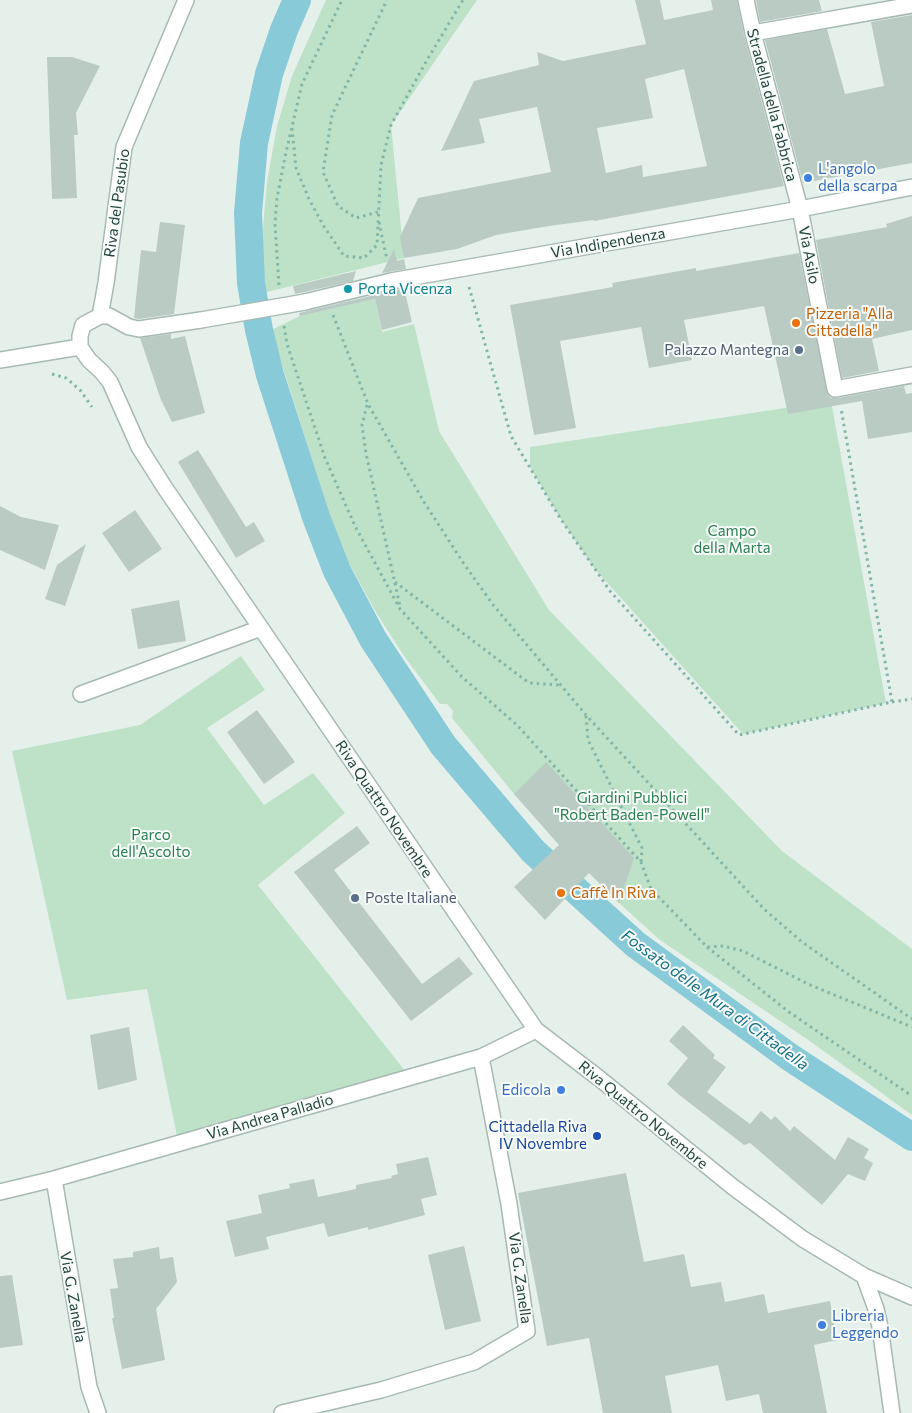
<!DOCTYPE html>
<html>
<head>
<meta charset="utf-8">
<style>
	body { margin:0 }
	canvas { display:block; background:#e5f0eb }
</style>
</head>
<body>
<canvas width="912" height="1413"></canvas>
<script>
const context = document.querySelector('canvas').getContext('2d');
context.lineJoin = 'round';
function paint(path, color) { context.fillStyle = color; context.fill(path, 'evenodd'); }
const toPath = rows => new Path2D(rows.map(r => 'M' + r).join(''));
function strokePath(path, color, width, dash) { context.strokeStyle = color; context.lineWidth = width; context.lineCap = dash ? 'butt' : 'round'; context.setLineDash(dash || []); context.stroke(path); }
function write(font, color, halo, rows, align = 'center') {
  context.font = font + ' Commissioner,sans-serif'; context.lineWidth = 4; context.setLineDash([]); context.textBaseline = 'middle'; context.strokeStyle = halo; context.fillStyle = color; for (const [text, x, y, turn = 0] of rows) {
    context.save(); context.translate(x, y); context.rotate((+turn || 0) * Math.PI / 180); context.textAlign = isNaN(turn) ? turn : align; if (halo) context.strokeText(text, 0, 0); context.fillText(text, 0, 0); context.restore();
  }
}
const green = toPath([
	[326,0,477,0,391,125,404,258,263,293,261,250,267,182,277,126,292,76],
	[375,299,382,332,414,324,439,431,549,610,782,851,912,949,912,1115,807,1039,660,940,619,903,551,833,546,823,541,824,514,794,452,718,453,711,447,704,440,704,404,656,377,614,339,545,271,330,300,316],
	[831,401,886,703,743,734,594,568,560,518,530,467,530,447],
	[241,656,265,690,207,728,264,805,313,773,345,813,258,885,406,1072,177,1136,147,989,67,1000,12,751,140,725]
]);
const canal = toPath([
	[297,0,284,30,269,74,254,143,248,213,251,283,259,330,270,375,316,517,337,571,373,639,443,745,533,851,635,944,791,1058,912,1137]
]);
const building = toPath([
	[635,0,660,0,664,20,713,10,711,0,737,0,744,35,784,186,594,221,594,220,549,226,496,235,457,249,404,258,400,237,418,198,551,172,537,107,479,119,485,143,441,151,474,81,539,65,537,52,563,61,646,44],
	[684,69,707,166,643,177,642,165,606,173,597,128,653,118,645,79],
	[756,0,819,0,822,11,760,22],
	[912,15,912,163,803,183,765,40,827,29,845,94,884,86,871,22],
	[47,57,72,57,100,66,76,113,78,135,74,135,77,198,52,199],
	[912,216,912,330,872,339,879,371,842,378,816,240,887,227,886,224],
	[160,222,185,225,174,314,139,319,134,318,141,250,156,252],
	[394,249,397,261,404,259,406,269,382,273],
	[799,253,828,395,831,398,837,398,904,386,906,394,912,393,912,432,868,439,862,401,788,414,764,306,684,320,692,360,649,368,641,327,560,341,576,428,534,435,510,305,613,287,612,283,696,268,696,271],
	[356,271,353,281,295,294,293,286],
	[404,288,412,322,382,330,375,299,300,316,299,313],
	[171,334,171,339,185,336,205,413,172,422,161,400,140,338],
	[198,450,246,527,254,522,265,541,236,558,178,462],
	[0,506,21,517,59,525,45,570,0,550],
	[135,510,162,549,129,572,102,533],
	[86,544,65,606,45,599,57,565],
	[179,600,186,641,138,649,131,609],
	[257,710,295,762,264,784,227,732],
	[546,762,634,858,619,903,589,873,545,920,514,887,559,845,514,794],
	[357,826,370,843,334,870,422,984,459,957,473,974,411,1021,294,872],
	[683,1025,715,1055,713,1058,726,1067,707,1092,750,1124,761,1111,771,1120,775,1116,790,1131,794,1126,835,1160,848,1137,869,1149,864,1158,873,1163,865,1181,848,1174,822,1205,750,1143,744,1145,678,1094,667,1084,688,1058,669,1041],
	[129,1027,137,1080,98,1090,90,1035],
	[428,1157,437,1195,421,1199,425,1215,368,1230,368,1227,328,1237,324,1223,266,1237,269,1249,235,1257,226,1221,262,1213,258,1195,290,1188,289,1184,314,1179,318,1197,356,1189,356,1185,392,1178,391,1176,398,1174,396,1164],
	[626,1173,644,1262,684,1254,691,1287,721,1282,725,1302,764,1294,768,1313,830,1301,837,1340,814,1345,827,1413,763,1413,759,1394,726,1401,718,1365,665,1376,672,1413,603,1413,589,1338,547,1346,518,1193],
	[464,1246,481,1321,445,1330,428,1255],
	[159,1247,160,1259,173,1257,177,1282,156,1309,165,1360,122,1369,112,1318,114,1318,110,1289,118,1288,113,1259,133,1257,133,1252],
	[12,1275,23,1345,0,1348,0,1276]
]);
const path = toPath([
	[292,128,296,168,309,199,323,225,344,256,364,258,377,245,381,165,391,125,427,60,463,0],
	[378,212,356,218,338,206,323,172,332,115,387,0],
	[379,222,387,260],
	[279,285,275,224,277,198,285,157,302,84,342,0],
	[469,287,511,436,560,518,610,591,739,735,892,702,841,408],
	[333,315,368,404,424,502,464,564,494,606,586,715,764,909,802,942,912,1019],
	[284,326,287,344,325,458,355,526,400,609,462,677,517,725,641,862,651,889,707,947,723,946,743,951,808,984,912,1027],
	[52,374,66,378,80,390,92,407],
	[367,405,362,425,366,453,400,606],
	[395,582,529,683,560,685],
	[892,702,912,699],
	[586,716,588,740,642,848,641,862],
	[707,947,789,1012,912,1096]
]);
const minor = toPath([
	[746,0,753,33,800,209,835,389,912,375],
	[753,33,912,5],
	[305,302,391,281,800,209,912,187],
	[100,316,106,283,124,147,186,0],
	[80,347,89,360,102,372,110,382,139,447,165,488,536,1030,600,1079,733,1187,803,1239,864,1276,912,1297],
	[80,347,80,336,83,325,100,316,109,316,129,327,139,329,201,320],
	[0,360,80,347],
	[81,694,261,628],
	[54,1179,89,1387,98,1413],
	[0,1192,54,1179,481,1057,536,1030],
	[864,1276,876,1309,880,1327,892,1413],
	[282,1413,381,1390,474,1362,527,1331,509,1204,481,1057]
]);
const minorBridge = toPath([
	[201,320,305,302]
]);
const markers = [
	[808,178,5,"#3f7fe0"],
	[348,289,5,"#0f9aa8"],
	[796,323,5,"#e8710a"],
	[799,350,5,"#5c6f8a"],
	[561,893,5,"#e8710a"],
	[355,898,5,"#5c6f8a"],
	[561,1090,5,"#3f7fe0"],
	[597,1136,5,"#1a4fb4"],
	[822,1325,5,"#3f7fe0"]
];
const streetNames = [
	["Stradella della Fabbrica",772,105,75],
	["Riva del Pasubio",117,203,-82],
	["Via Indipendenza",608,243,-10],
	["Via Asilo",809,255,79],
	["Riva Quattro Novembre",384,809,56],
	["Riva Quattro Novembre",643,1115,39],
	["Via Andrea Palladio",270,1117,-16],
	["Via G. Zanella",520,1278,82],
	["Via G. Zanella",73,1297,80]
];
const shopNames = [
	["L'angolo",818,169],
	["della scarpa",818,186],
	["Edicola",551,1090,"right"],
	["Libreria",832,1316],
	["Leggendo",832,1333]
];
const cultureNames = [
	["Porta Vicenza",358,289]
];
const foodNames = [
	["Pizzeria \"Alla",806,314],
	["Cittadella\"",806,331],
	["Caffè In Riva",571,893]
];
const serviceNames = [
	["Palazzo Mantegna",789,350],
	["Poste Italiane",365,898,"left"]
];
const parkNames = [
	["Campo",732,531],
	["della Marta",732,548],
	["Giardini Pubblici",632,798],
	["\"Robert Baden-Powell\"",632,815],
	["Parco",151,835],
	["dell'Ascolto",151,852]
];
const transitNames = [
	["Cittadella Riva",587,1127],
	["IV Novembre",587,1144]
];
const waterNames = [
	["Fossato delle Mura di Cittadella",715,1000,36]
];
paint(green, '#bde2c8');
strokePath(canal, '#89cad9', 28);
paint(building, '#bacbc4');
strokePath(minor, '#a7b9b3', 18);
strokePath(path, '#83b6a8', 3, [2.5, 4]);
strokePath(minor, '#fff', 15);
strokePath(minorBridge, '#a7b9b3', 18, []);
strokePath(minorBridge, '#fff', 15);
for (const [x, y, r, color] of markers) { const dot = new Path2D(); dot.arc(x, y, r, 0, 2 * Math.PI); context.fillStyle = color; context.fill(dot); strokePath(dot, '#f7fbf9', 2); }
write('15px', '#22443c', '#f7fbf9', streetNames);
write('15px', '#366cbe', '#f7fbf9', shopNames, 'left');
write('15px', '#0d838f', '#f7fbf9', cultureNames, 'left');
write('15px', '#c56008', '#f7fbf9', foodNames, 'left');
write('15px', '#4e5e75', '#f7fbf9', serviceNames, 'right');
write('15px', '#287f4d', '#f7fbf9', parkNames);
write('15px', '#164399', '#f7fbf9', transitNames, 'right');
write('italic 16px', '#157086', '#f7fbf9', waterNames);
</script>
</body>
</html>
